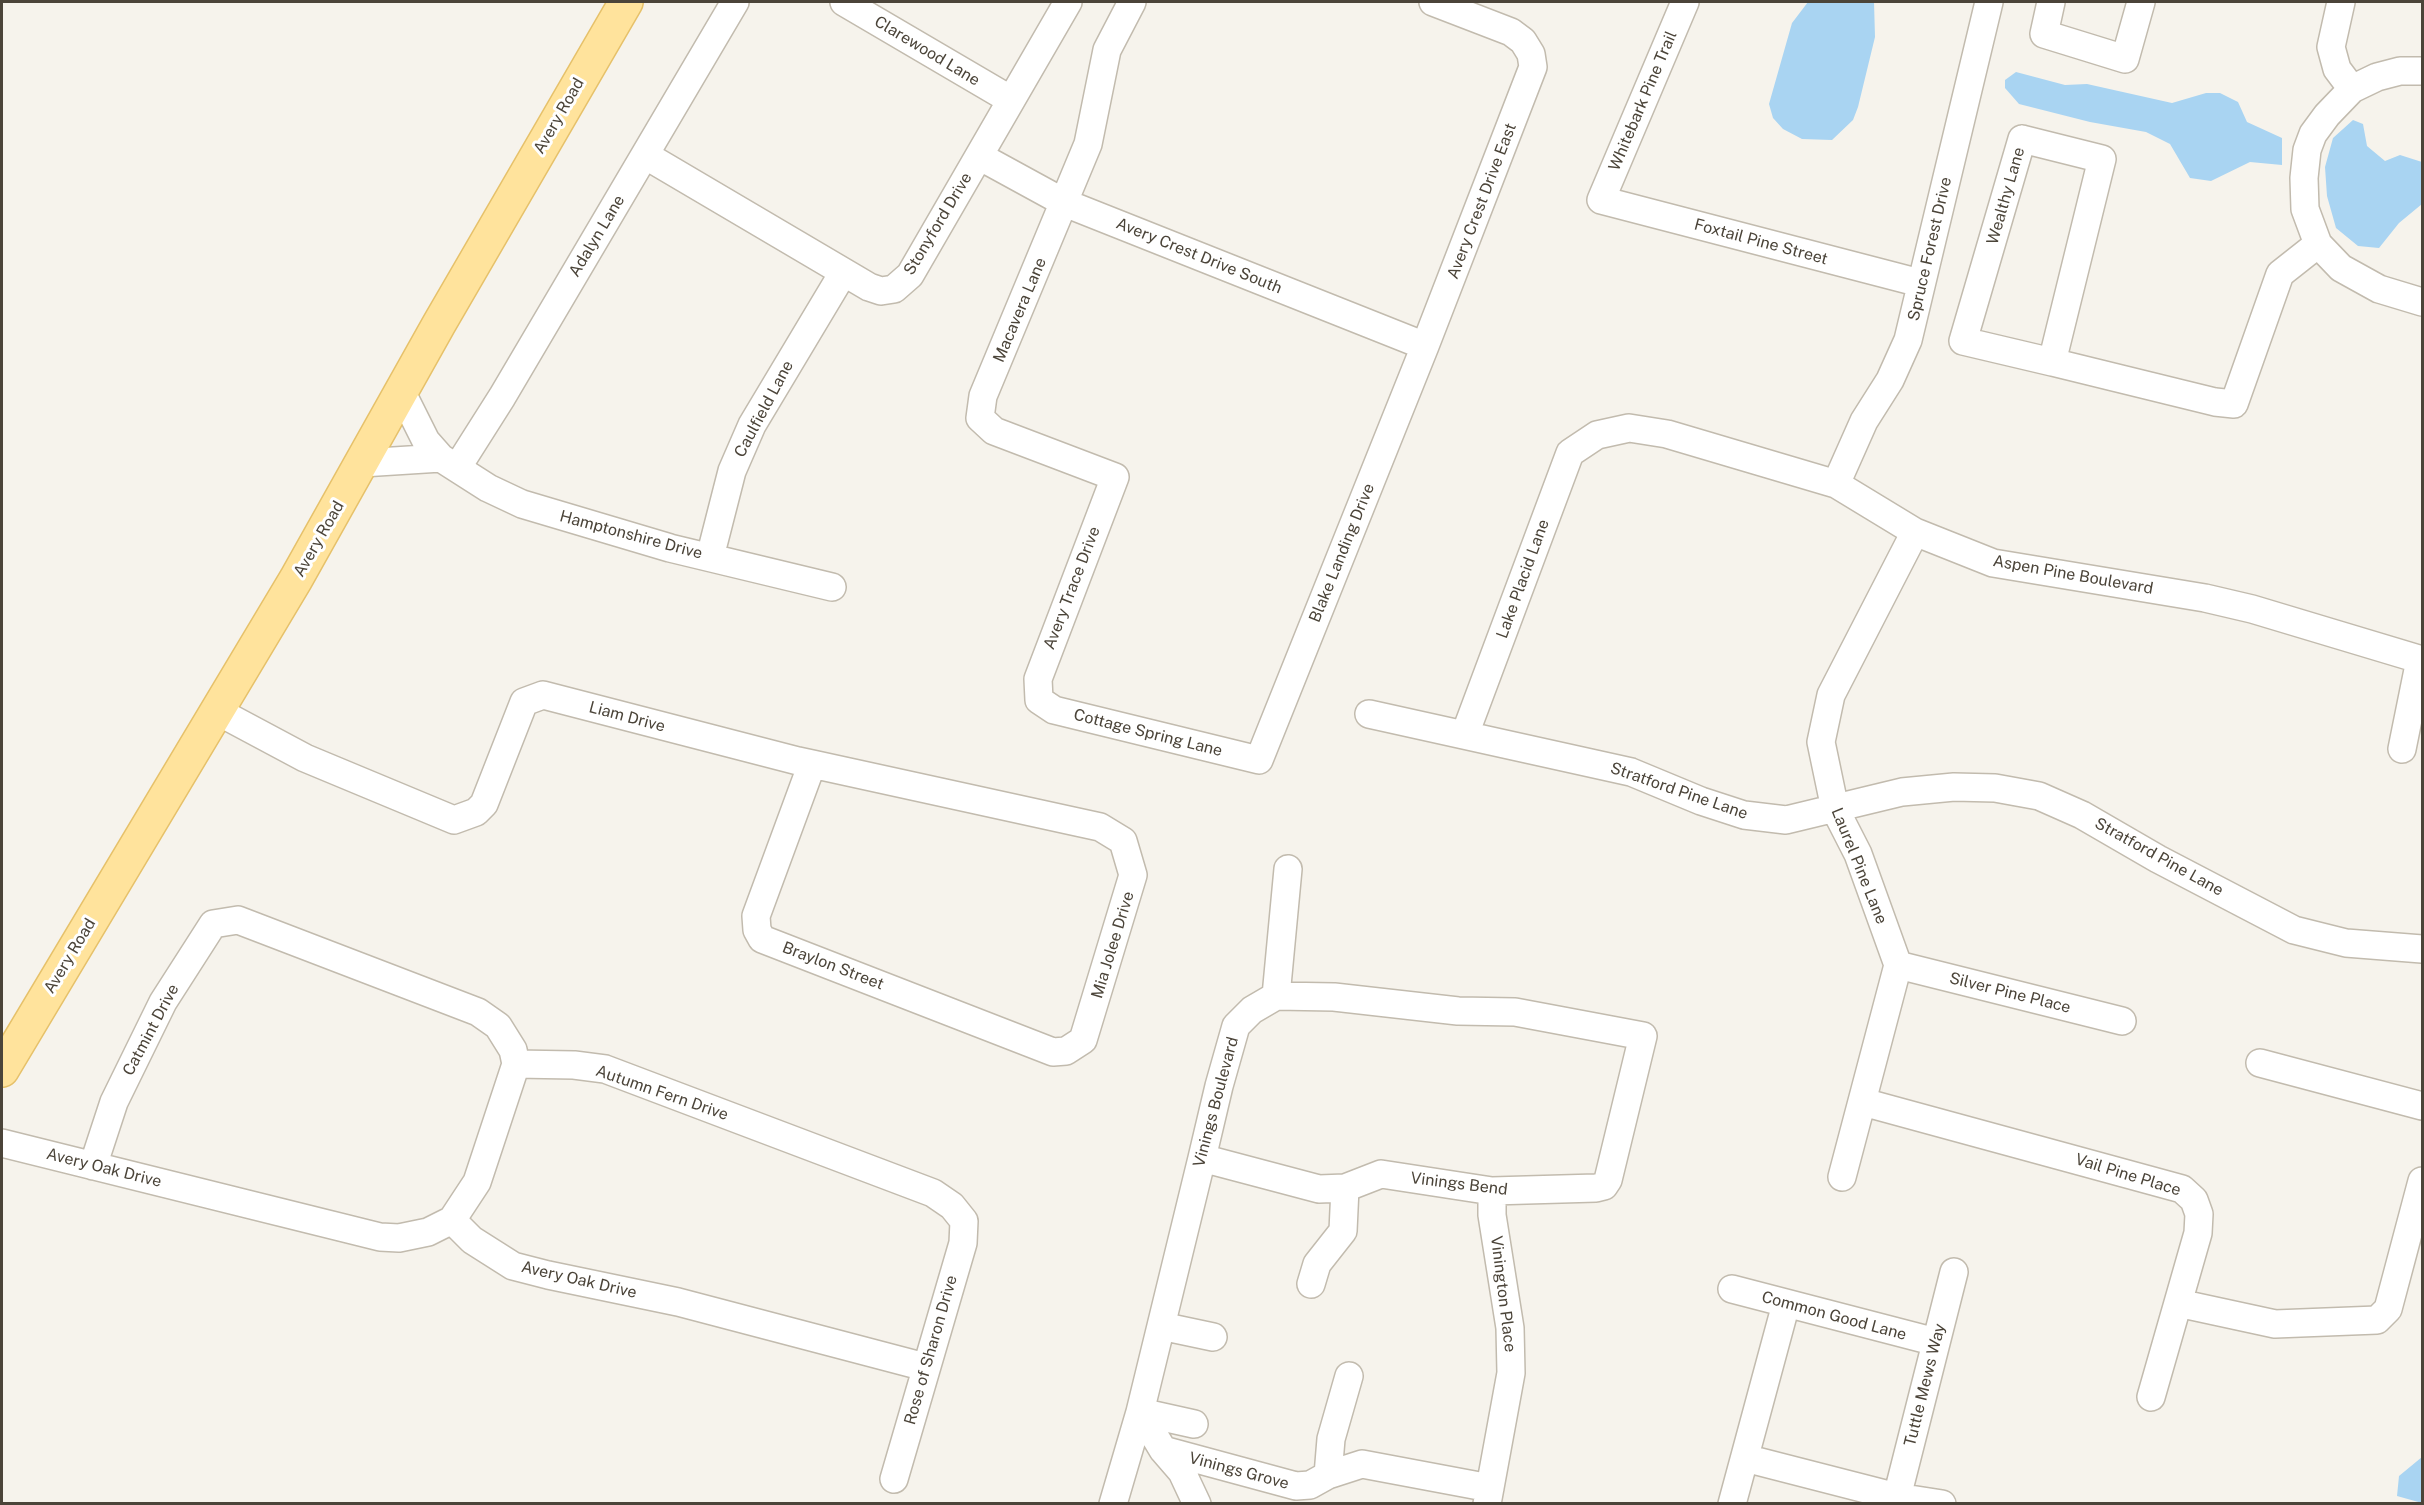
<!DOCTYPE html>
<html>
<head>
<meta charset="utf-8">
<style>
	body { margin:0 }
	#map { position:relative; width:2424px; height:1505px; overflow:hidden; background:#f6f3ec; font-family:"Public Sans",sans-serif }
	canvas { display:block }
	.frame { position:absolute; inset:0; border:3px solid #4b4439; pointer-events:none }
</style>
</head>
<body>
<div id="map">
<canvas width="2424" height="1505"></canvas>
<div class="frame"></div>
</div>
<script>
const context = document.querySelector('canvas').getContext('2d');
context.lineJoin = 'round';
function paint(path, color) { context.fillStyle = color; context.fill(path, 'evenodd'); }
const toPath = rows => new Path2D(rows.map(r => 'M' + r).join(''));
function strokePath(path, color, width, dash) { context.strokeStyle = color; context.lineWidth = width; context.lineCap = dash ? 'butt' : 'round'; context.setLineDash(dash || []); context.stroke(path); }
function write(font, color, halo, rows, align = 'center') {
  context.font = font + ' "Public Sans",sans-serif'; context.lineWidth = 6; context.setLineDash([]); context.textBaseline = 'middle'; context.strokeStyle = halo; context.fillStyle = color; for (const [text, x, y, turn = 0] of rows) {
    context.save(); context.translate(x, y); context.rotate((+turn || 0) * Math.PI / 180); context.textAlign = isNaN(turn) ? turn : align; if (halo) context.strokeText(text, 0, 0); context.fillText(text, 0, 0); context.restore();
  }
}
const water = toPath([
	[1808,2,1874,2,1875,37,1858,107,1853,120,1832,140,1802,139,1783,129,1773,118,1769,104,1792,23],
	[2016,72,2065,85,2087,84,2172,103,2206,93,2220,93,2238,102,2247,122,2282,138,2282,165,2250,162,2211,181,2190,178,2170,144,2146,132,2090,122,2019,104,2005,88,2005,80],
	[2353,120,2363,124,2367,146,2385,161,2400,155,2422,162,2422,204,2399,223,2379,248,2358,246,2336,228,2327,196,2325,167,2333,138],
	[2422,1457,2422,1503,2397,1496,2399,1476]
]);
const minor = toPath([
	[844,2,1011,100],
	[1132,2,1107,50,1088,144,983,396,980,418,994,431,1115,477,1038,679,1039,700,1054,710,1259,760,1425,346,1533,67,1531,54,1523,41,1511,32,1433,2],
	[1685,2,1601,200,1920,283],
	[2051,2,2044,34,2125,59,2141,2],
	[2341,2,2331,47,2337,69,2352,89],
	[2422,71,2400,71,2377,77,2352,89,2327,115,2313,134,2307,150,2304,178,2305,209,2318,244,2341,268,2379,289,2422,302],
	[2022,139,2102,159,2052,362,1963,341,2022,139],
	[645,155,869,287,881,291,894,289,910,275,1068,2],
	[979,156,1065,203,1425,346],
	[2052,362,2215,402,2234,404,2280,274,2318,244],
	[402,393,426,441,441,458,488,488,522,504,670,548,832,587],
	[362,463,441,458],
	[457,468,502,397,735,2],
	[1836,484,1864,421,1890,380,1908,340,1989,2],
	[710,557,732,471,752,425,843,273],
	[217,711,305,758,454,820,476,812,484,804,524,702,543,695,798,761,812,764,1077,822,1100,827,1123,841,1133,875,1083,1040,1066,1051,1053,1052,762,939,757,930,756,916,812,764],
	[1369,714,1631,772,1701,801,1744,815,1786,820,1902,792,1954,787,1995,788,2039,796,2082,815,2158,859,2294,930,2346,943,2422,949],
	[1465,734,1570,453,1597,435,1629,428,1667,434,1836,484,1915,532,1993,563,2205,598,2252,609,2422,660],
	[2402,749,2420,660],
	[1898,965,2122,1021],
	[1276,996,1288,869],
	[2260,1063,2422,1106],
	[516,1064,574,1065,605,1069,933,1193,952,1206,964,1221,963,1243,894,1479],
	[1863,1102,2182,1189,2194,1200,2199,1214,2198,1233,2151,1397],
	[2,1143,380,1237,399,1238,428,1232,452,1220],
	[93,1166,114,1102,163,1002,213,924,238,920,478,1012,498,1026,513,1050,516,1064,477,1182,452,1220],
	[1842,1177,1898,965,1858,854,1835,809,1821,742,1831,695,1915,532],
	[452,1220,472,1240,513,1266,548,1275,678,1302,925,1367],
	[1311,1284,1317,1264,1343,1231,1345,1188],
	[1732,1289,1936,1342],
	[2178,1303,2275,1324,2377,1320,2388,1309,2422,1181],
	[1161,1326,1213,1337],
	[1163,1450,1296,1486,1310,1485,1328,1475,1362,1464,1490,1488],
	[1745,1458,1897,1497,1942,1504],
	[1328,1475,1331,1439,1349,1376],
	[1897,1497,1954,1272],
	[1113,1504,1140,1412,1194,1424],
	[1197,1504,1182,1472,1163,1450,1140,1412,1161,1326,1202,1158,1219,1086,1236,1026,1252,1010,1276,996,1334,997,1458,1011,1515,1012,1643,1036,1608,1180,1604,1186,1596,1188,1492,1191,1381,1174,1345,1188,1319,1189,1202,1158],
	[1487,1504,1511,1373,1510,1328,1492,1215,1492,1191],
	[1732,1504,1786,1304]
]);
const major = toPath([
	[2,1070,296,579,439,324,626,2]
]);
const streetNames = [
	["Clarewood Lane",927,51,31],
	["Whitebark Pine Trail",1643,101,-67],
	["Avery Road",559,116,-60],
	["Wealthy Lane",2006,196,-74],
	["Avery Crest Drive East",1482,201,-69],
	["Stonyford Drive",938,224,-59],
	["Adalyn Lane",597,236,-59],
	["Foxtail Pine Street",1761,242,15],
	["Spruce Forest Drive",1930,249,-77],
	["Avery Crest Drive South",1199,256,22],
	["Macavera Lane",1020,310,-67],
	["Caulfield Lane",764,409,-62],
	["Hamptonshire Drive",631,535,15],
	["Avery Road",319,539,-60],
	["Blake Landing Drive",1342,553,-68],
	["Aspen Pine Boulevard",2073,575,10],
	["Lake Placid Lane",1523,579,-70],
	["Avery Trace Drive",1072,588,-69],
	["Liam Drive",627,717,15],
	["Cottage Spring Lane",1148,733,14],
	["Stratford Pine Lane",1679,791,19],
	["Stratford Pine Lane",2159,857,29],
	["Laurel Pine Lane",1859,866,68],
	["Mia Jolee Drive",1113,945,-73],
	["Avery Road",70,956,-59],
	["Braylon Street",833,966,21],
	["Silver Pine Place",2010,993,14],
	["Catmint Drive",151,1030,-62],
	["Autumn Fern Drive",662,1093,19],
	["Vinings Boulevard",1216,1102,-75],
	["Avery Oak Drive",104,1168,14],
	["Vail Pine Place",2128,1175,17],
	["Vinings Bend",1459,1184,7],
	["Avery Oak Drive",579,1280,13],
	["Vinington Place",1503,1294,83],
	["Common Good Lane",1834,1316,15],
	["Rose of Sharon Drive",931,1350,-74],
	["Tuttle Mews Way",1925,1385,-76],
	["Vinings Grove",1239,1471,15]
];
paint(water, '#a9d4f2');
strokePath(minor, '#c2bbae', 30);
strokePath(major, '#e6c16a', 36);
strokePath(minor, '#fff', 27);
strokePath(major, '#ffe39c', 33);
write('16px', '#4b4439', '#fff', streetNames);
</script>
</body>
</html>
